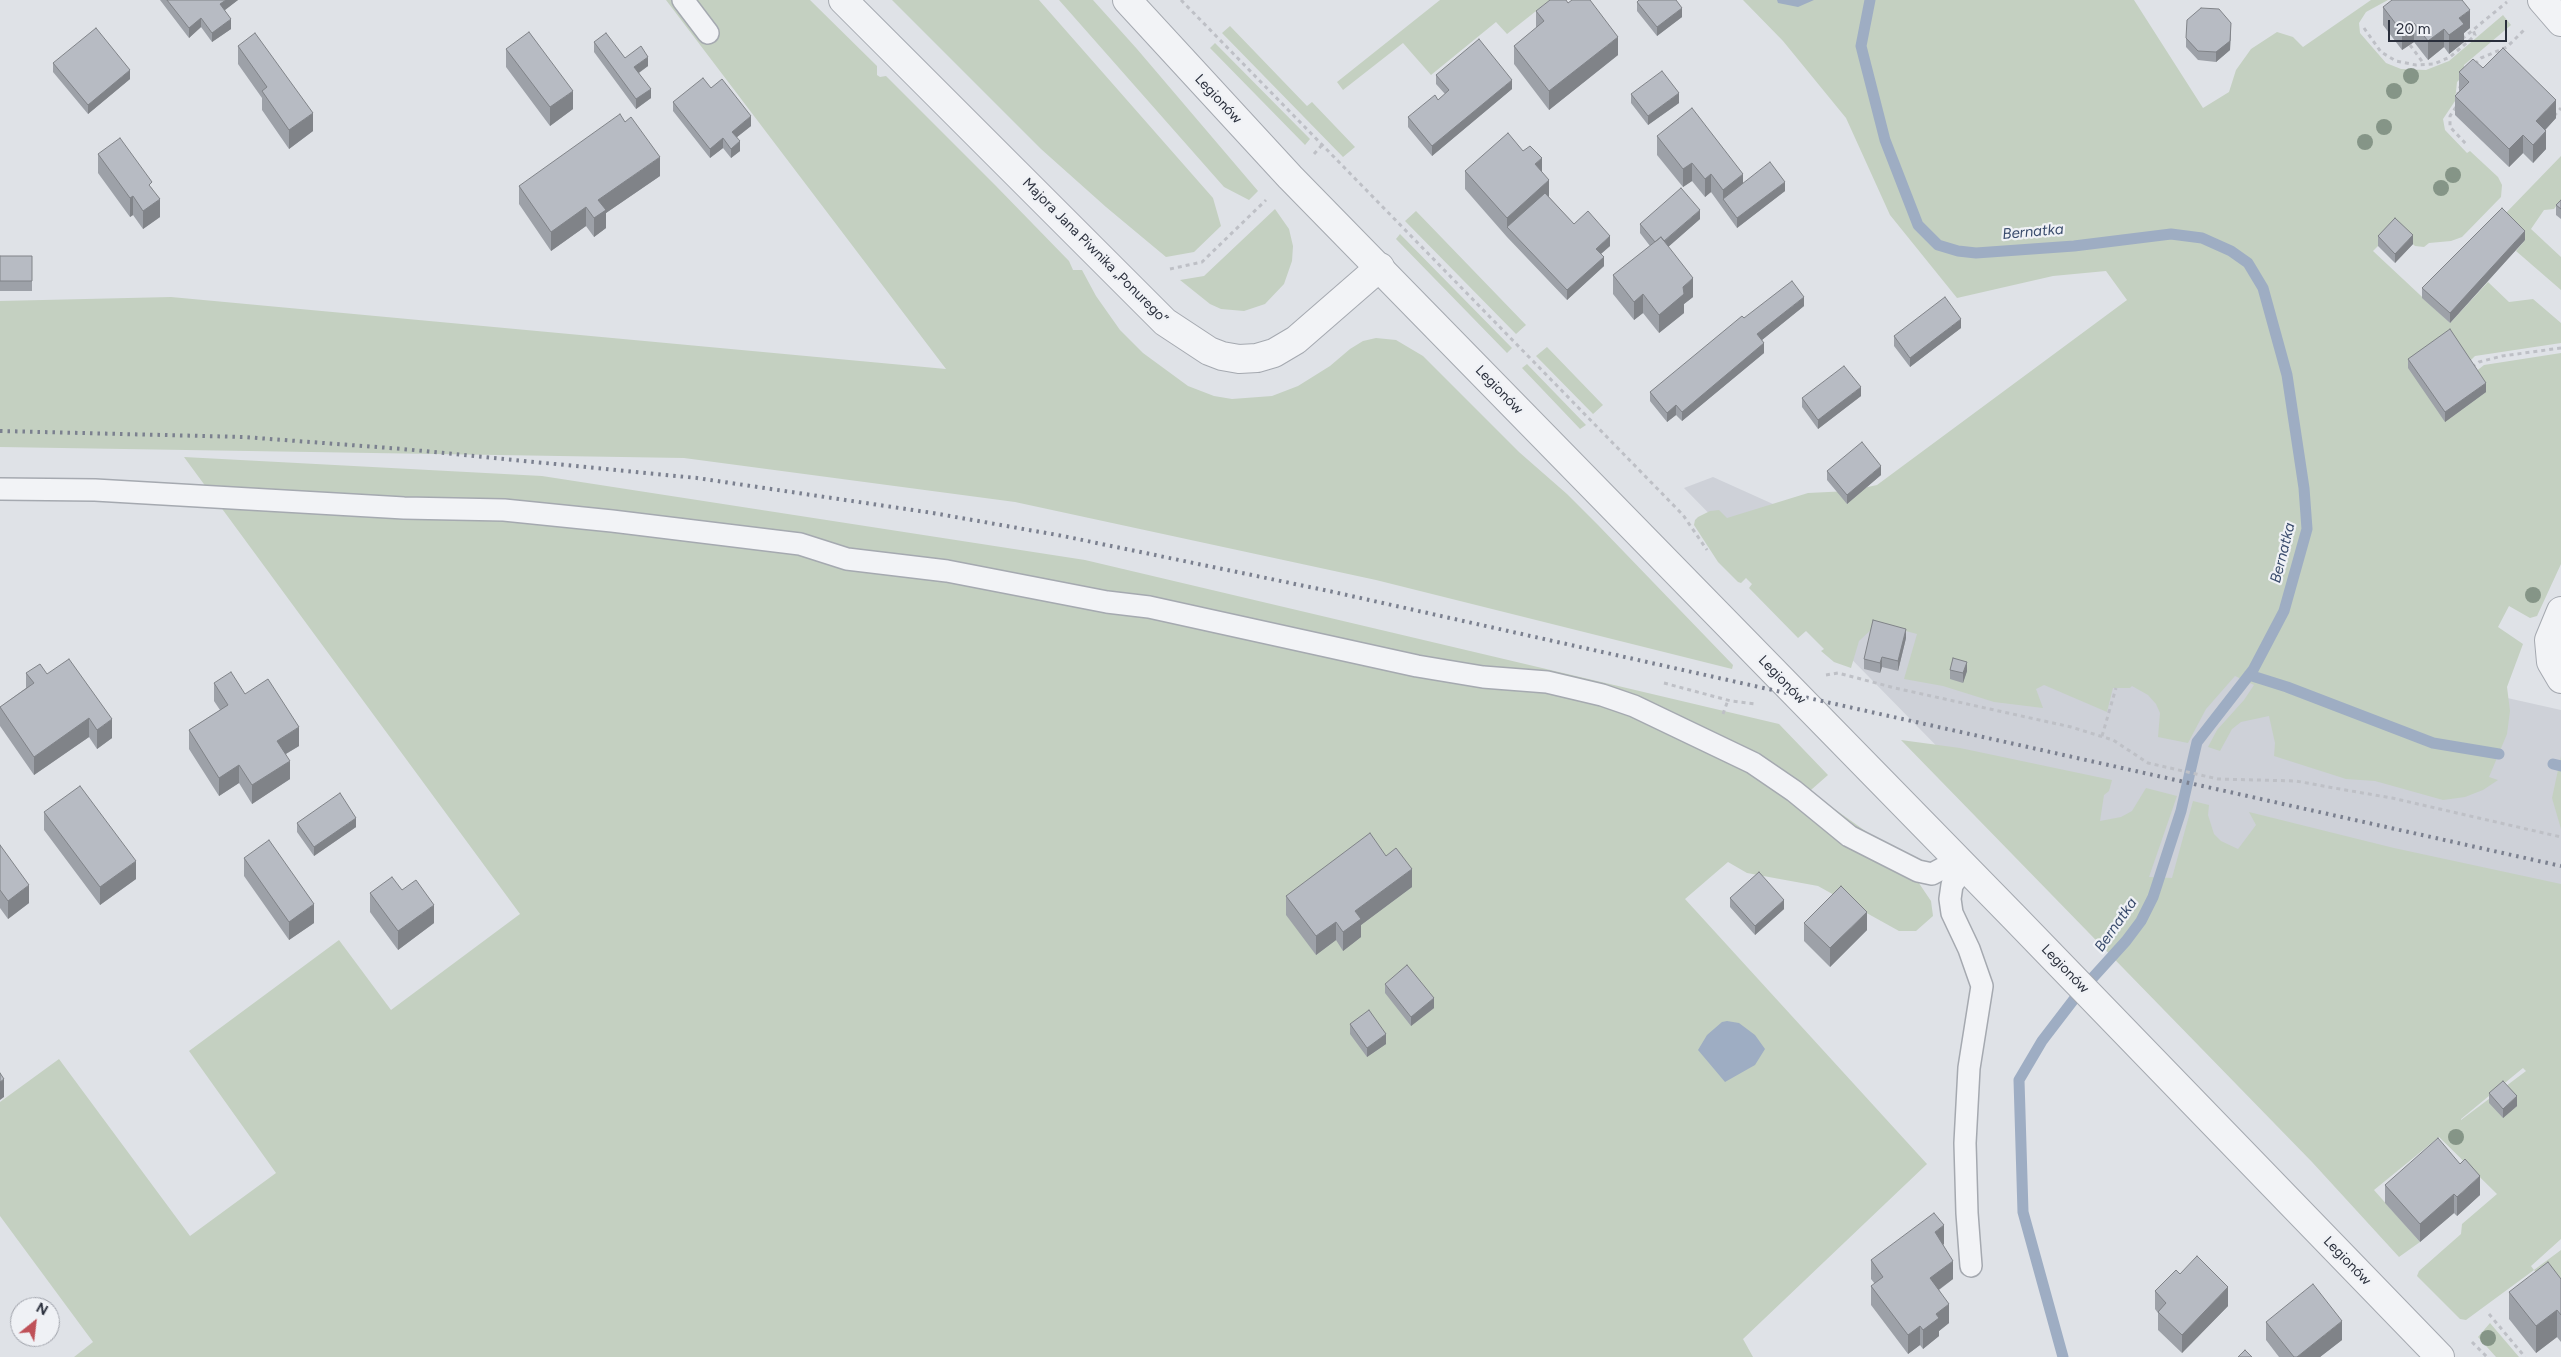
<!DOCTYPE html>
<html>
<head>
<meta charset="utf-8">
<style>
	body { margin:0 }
	#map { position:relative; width:2561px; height:1357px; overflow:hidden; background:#dfe2e7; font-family:Figtree,sans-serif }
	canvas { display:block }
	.north { position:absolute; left:10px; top:1297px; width:50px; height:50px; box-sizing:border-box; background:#eff1f5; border:1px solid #a0a3ab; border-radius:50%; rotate:29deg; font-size:14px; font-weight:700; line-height:20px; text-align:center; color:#2a2f3c }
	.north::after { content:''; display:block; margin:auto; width:18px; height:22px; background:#bf5158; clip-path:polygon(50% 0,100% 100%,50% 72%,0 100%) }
	.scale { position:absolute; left:2388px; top:20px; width:119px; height:22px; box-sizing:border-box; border:2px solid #2a2f3c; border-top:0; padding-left:6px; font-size:15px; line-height:18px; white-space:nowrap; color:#2a2f3c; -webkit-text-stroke:4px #eff1f5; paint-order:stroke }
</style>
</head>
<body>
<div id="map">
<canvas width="2561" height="1357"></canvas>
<div class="north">N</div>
<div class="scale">20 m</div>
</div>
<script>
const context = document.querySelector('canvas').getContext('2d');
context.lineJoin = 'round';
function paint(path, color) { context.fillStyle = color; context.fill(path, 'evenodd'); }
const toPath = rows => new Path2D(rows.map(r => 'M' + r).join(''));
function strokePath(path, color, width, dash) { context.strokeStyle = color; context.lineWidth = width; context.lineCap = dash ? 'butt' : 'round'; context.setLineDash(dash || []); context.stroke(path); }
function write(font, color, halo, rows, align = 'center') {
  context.font = font + ' Figtree,sans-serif'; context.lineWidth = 4.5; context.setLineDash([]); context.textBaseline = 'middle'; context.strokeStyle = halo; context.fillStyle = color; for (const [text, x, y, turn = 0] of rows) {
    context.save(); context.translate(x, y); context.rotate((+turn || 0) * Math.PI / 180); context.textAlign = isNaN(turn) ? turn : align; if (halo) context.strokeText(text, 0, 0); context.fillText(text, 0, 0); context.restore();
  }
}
const built = toPath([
	[1713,477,1824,527,2279,647,2561,710,2561,1048,2149,963,1684,488]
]);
const green = toPath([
	[666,0,810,0,877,66,877,75,880,77,886,76,996,186,1069,261,1073,270,1082,270,1096,296,1120,330,1143,353,1188,386,1214,396,1232,399,1272,396,1298,386,1330,366,1350,349,1363,341,1376,338,1396,340,1423,356,1519,452,1567,494,1598,525,1733,665,1732,669,1376,580,1015,502,684,458,0,447,0,301,171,297,946,369],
	[892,0,1039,0,1213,198,1221,226,1194,252,1166,257,1106,207,1041,149],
	[1059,0,1093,0,1137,49,1258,191,1249,200,1224,187],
	[1440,0,1550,0,1507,34,1496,22,1431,75,1403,43,1343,90,1337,82],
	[1743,0,2134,0,2203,108,2229,92,2236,70,2251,49,2277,32,2293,37,2303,47,2371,0,2388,0,2366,12,2359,23,2360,33,2386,63,2401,69,2426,70,2449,61,2503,15,2511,25,2464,65,2464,75,2457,82,2455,101,2443,119,2445,130,2467,153,2470,151,2498,177,2502,185,2501,197,2462,237,2451,241,2429,243,2424,247,2415,246,2396,228,2373,251,2450,323,2488,282,2509,302,2533,299,2561,323,2561,343,2475,356,2467,364,2474,373,2484,365,2561,353,2561,564,2537,616,2530,618,2509,606,2498,627,2523,644,2507,687,2510,711,2507,734,2489,777,2498,780,2483,790,2465,797,2443,800,2375,781,2346,779,2274,756,2275,743,2269,716,2241,722,2232,729,2220,751,2208,747,2217,730,2244,700,2254,685,2235,676,2206,709,2188,743,2158,737,2160,713,2156,704,2148,695,2132,686,2130,688,2113,688,2107,712,2044,685,2036,689,2043,708,1994,702,1943,686,1904,679,1917,634,1891,627,1875,626,1859,641,1851,668,1834,662,1821,651,1824,649,1806,631,1798,638,1749,588,1752,584,1746,578,1741,583,1738,582,1718,562,1694,525,1695,520,1698,517,1710,511,1719,510,1727,518,1808,493,1849,491,1877,485,2127,300,2106,271,2053,276,1957,298,1890,215,1846,118,1783,41],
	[1230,26,1307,106,1312,102,1355,147,1343,157,1222,33],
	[1215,43,1310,139,1305,145,1210,48],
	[2561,156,2561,200,2554,209,2544,210,2531,229,2561,257,2561,290,2516,251,2525,240,2502,217],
	[1275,209,1289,229,1293,246,1292,261,1284,284,1265,304,1244,311,1221,309,1210,304,1180,280,1204,276],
	[1416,211,1526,325,1516,334,1405,221],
	[1400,234,1512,348,1507,353,1396,239],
	[1547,347,1603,405,1593,414,1536,356],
	[1527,364,1586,425,1580,429,1522,368],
	[184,457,542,476,1085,560,1779,724,1828,775,1803,797,1829,805,1882,843,1906,864,1931,901,1933,916,1916,931,1899,931,1818,886,1747,873,1728,862,1685,899,1927,1164,1743,1339,1753,1357,74,1357,93,1342,0,1216,0,1102,59,1059,190,1236,276,1173,189,1051,339,940,391,1010,520,914],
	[1901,740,1960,748,2112,780,2109,791,2104,795,2100,821,2121,817,2132,811,2146,788,2177,796,2149,877,2172,878,2193,801,2209,805,2208,815,2214,834,2221,841,2238,849,2256,825,2249,812,2394,848,2561,884,2561,1239,2531,1266,2534,1270,2561,1250,2561,1295,2548,1287,2534,1270,2466,1320,2460,1319,2417,1276,2419,1271,2461,1234,2462,1224,2497,1194,2439,1137,2374,1190,2420,1242,2399,1257,2312,1162],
	[2523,1068,2526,1071,2461,1120,2461,1119],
	[2561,756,2561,829,2552,798],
	[2490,1323,2519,1357,2496,1357,2478,1337]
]);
const water = toPath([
	[1777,0,1814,0,1798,7,1778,3],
	[1727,1021,1739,1023,1755,1035,1765,1049,1755,1065,1725,1082,1698,1050,1707,1035,1722,1022]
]);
const stream = toPath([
	[1870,0,1861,46,1885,140,1918,225,1938,245,1958,251,1976,253,2074,246,2171,234,2202,238,2231,251,2248,263,2263,288,2287,375,2304,488,2307,529,2284,611,2253,670,2197,742,2181,811,2153,897,2141,921,2126,941,2078,994,2042,1041,2019,1080,2023,1212,2063,1357],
	[2249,675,2287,687,2433,743,2499,754],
	[2553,764,2561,766]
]);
const path = toPath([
	[1181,0,1683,515,1707,550],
	[2364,28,2381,52,2396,61,2416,65,2434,64,2450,57,2471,39,2475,35,2473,30],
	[2462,39,2507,2],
	[2410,45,2424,64],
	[2475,64,2481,58,2507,47,2524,30],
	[2457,96,2461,84],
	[2456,107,2450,116,2450,127,2467,145],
	[2554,116,2561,108],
	[1314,154,1322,145],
	[1170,269,1202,262,1266,200],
	[2472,367,2479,362,2502,356,2561,348],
	[1826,675,1838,673,1895,688,2071,727,2113,740,2148,763,2218,779,2296,781,2334,788,2392,798,2561,837],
	[1664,683,1731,701,1755,704],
	[1723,714,1728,700],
	[2102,736,2116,688],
	[2489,1314,2525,1357],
	[2472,1342,2487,1357]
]);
const service = toPath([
	[683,0,708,33],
	[0,489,95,490,404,508,504,510,612,521,800,544,847,559,947,571,1107,602,1149,607,1417,666,1483,677,1547,682,1602,695,1634,706,1753,763,1794,791,1849,836,1918,871,1932,874,1958,860],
	[1965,867,1952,885,1950,899,1952,913,1969,949,1982,986,1969,1068,1965,1143,1967,1213,1971,1266]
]);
const minor = toPath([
	[843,0,1165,322,1209,351,1222,356,1239,359,1257,358,1274,353,1296,340,1380,267],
	[2542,0,2561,22],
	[2561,611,2549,640,2551,662,2561,679]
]);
const tertiary = toPath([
	[1127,0,1290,177,2013,916,2440,1357]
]);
const rail = toPath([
	[0,431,244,437,403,449,697,478,933,513,1063,536,1329,591,2561,866]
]);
const trees = [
	[2411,76],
	[2394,91],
	[2384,127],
	[2365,142],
	[2453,175],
	[2441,188],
	[2533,595],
	[2456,1137],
	[2488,1338]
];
const wall = toPath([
	[160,0,238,0,224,10,231,29,212,42,201,27,189,38],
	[1637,2,1682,17,1657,36,1637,11],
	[2383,7,2470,28,2464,33,2464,42,2449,54,2444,47,2428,60,2414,42,2402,50,2383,25],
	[1536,11,1618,55,1549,110,1514,64,1514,46,1536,28],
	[2231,32,2230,50,2216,62,2198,60,2186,47,2186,38],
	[594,42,625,58,648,66,639,73,651,98,636,109,594,52],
	[238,46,313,131,289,149,262,110,262,98,238,64],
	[506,49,573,109,550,126,506,67],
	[53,63,130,79,88,114,53,72],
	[2483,68,2556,118,2545,130,2546,149,2533,163,2523,153,2509,167,2455,115,2455,96,2459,91,2459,72],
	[1436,75,1512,89,1432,156,1408,127,1408,117,1438,100,1445,94,1436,84],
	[711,88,751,126,737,137,740,151,731,158,723,148,710,158,673,111,673,102],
	[1631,94,1679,103,1648,125,1631,103],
	[1657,136,1743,183,1785,191,1737,228,1711,192,1705,197,1692,181,1683,187,1657,155],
	[1523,151,1542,172,1549,197,1574,224,1610,246,1601,254,1604,266,1567,300,1507,237,1465,189,1465,171],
	[98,154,152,188,160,217,143,229,133,215,130,217,98,173],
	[660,176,606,213,606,228,594,237,586,226,551,251,519,204,519,186],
	[2561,200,2561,219,2556,215,2556,205],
	[1700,219,1668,247,1693,297,1684,304,1684,313,1659,333,1643,313,1634,320,1613,294,1613,275,1650,246,1640,233,1640,224],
	[2378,236,2413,244,2395,263,2378,246],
	[2525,240,2450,323,2422,298,2422,288],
	[0,256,32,256,32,291,0,291],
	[1804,306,1762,340,1764,353,1682,421,1676,415,1667,422,1650,401,1650,392,1744,318],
	[1961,328,1910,367,1894,346,1894,336],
	[2408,359,2486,392,2445,422,2408,368],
	[1861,396,1818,429,1802,407,1802,398],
	[1827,471,1881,475,1847,504,1827,480],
	[1906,638,1898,671,1882,667,1880,673,1864,669,1864,659],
	[1950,670,1967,671,1963,683,1950,679],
	[26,673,47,674,112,738,97,749,89,737,34,775,0,726,0,707,26,688],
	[214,683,245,694,299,746,286,754,290,779,252,804,239,783,219,796,189,749,189,730,220,710,214,701],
	[44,812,136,879,100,905,44,830],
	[297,823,356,827,314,856,297,832],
	[0,845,29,903,8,919,0,908],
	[1386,856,1412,887,1361,925,1361,937,1343,951,1336,940,1316,955,1286,915,1286,896],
	[244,858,314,923,289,940,244,876],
	[370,893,434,923,398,950,370,912],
	[1730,898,1784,909,1755,935,1730,907],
	[1804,923,1867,930,1830,967,1804,941],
	[1385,984,1434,1008,1411,1026,1385,993],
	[1350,1024,1386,1044,1367,1057,1350,1034],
	[2489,1093,2517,1106,2503,1118,2489,1103],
	[2385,1185,2480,1195,2457,1216,2454,1213,2420,1242,2385,1203],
	[1944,1244,1943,1245,1953,1279,1939,1290,1949,1323,1939,1331,1939,1336,1923,1349,1920,1345,1908,1354,1871,1305,1871,1286,1875,1284,1871,1279,1871,1260],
	[2180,1274,2228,1306,2182,1353,2158,1330,2158,1313,2155,1309,2155,1291],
	[2561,1279,2561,1342,2557,1337,2536,1353,2509,1319,2509,1292],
	[2266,1322,2342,1340,2320,1357,2279,1357,2266,1340]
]);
const shadedWall = toPath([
	[226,0,238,0,220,14,220,4],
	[1682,8,1682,17,1657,36,1657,27],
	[2470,10,2470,28,2464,33,2464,42,2449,54,2449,35,2459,18],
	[201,18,201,27,189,38,189,28],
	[231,19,231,29,212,42,212,33],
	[2231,23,2230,50,2216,62,2216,52],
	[2414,23,2414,42,2402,50,2402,32],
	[2444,29,2444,47,2428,60,2428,41],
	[1618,37,1618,55,1549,110,1549,91],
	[648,57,648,66,634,76,634,67],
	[130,70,130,79,88,114,88,105],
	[1512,80,1512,89,1432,156,1432,146],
	[651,89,651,98,636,109,636,99],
	[573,91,573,109,550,126,550,107],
	[1679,93,1679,103,1648,125,1648,116],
	[2556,100,2556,118,2536,140,2536,121],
	[313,113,313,131,289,149,289,130],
	[751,116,751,126,732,141,732,132],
	[2546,131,2546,149,2533,163,2533,145],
	[2523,135,2523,153,2509,167,2509,149],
	[723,138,723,148,710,158,710,149],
	[740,141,740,151,731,158,731,149],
	[660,157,660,176,606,213,606,228,594,237,594,218,598,200],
	[1542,158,1542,177,1535,164],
	[1692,163,1692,181,1683,187,1683,169],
	[1711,174,1711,192,1705,197,1705,179],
	[1743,174,1743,193,1723,199,1723,209,1723,190],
	[1549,180,1549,198,1507,227,1507,218],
	[1785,182,1785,191,1737,228,1737,218],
	[133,196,133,215,130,217,130,198],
	[160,199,160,217,143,229,143,211],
	[586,207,586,226,551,251,551,232],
	[1700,210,1700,219,1659,255,1659,246],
	[2525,231,2525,240,2450,323,2450,313],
	[2413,235,2413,244,2395,263,2395,254],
	[1610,236,1610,246,1596,258,1596,249],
	[1604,257,1604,266,1567,300,1567,290],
	[1693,278,1693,297,1684,304,1684,313,1659,333,1659,315,1683,287],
	[1643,294,1643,313,1634,320,1634,302],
	[1804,297,1804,306,1757,344,1757,334],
	[1961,319,1961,328,1910,367,1910,358],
	[1764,343,1764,353,1682,421,1682,412],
	[2486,383,2486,392,2445,422,2445,412],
	[1861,387,1861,396,1818,429,1818,420],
	[1676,405,1676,415,1667,422,1667,413],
	[1881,466,1881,475,1847,504,1847,495],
	[1906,629,1906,638,1898,671,1898,661],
	[1882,657,1882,667,1880,673,1880,663],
	[1967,662,1967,671,1963,683,1963,673],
	[89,718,89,737,34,775,34,757],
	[112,719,112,738,97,749,97,730],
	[299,727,299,746,277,759,277,741],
	[290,761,290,779,252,804,252,785],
	[239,765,239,783,219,796,219,778],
	[356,818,356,827,314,856,314,847],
	[136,861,136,879,100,905,100,887],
	[1412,869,1412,887,1361,925,1361,937,1343,951,1343,932,1355,911],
	[29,885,29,903,8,919,8,901],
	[1784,900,1784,909,1755,935,1755,926],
	[314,904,314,923,289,940,289,922],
	[434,905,434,923,398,950,398,931],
	[1867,912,1867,930,1830,967,1830,948],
	[1336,922,1336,940,1316,955,1316,936],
	[1434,998,1434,1008,1411,1026,1411,1017],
	[1386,1034,1386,1044,1367,1057,1367,1048],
	[4,1079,4,1097,0,1100,0,1082],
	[2517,1096,2517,1106,2503,1118,2503,1109],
	[2480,1176,2480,1195,2457,1216,2457,1197],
	[2454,1194,2454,1213,2420,1242,2420,1224],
	[1944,1225,1944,1244,1935,1251,1935,1232],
	[1953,1261,1953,1279,1930,1296,1930,1278],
	[2228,1287,2228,1306,2182,1353,2182,1335],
	[1949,1304,1949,1323,1939,1331,1939,1336,1923,1349,1923,1330,1936,1314],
	[2557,1310,2557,1337,2536,1353,2536,1326],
	[2342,1321,2342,1340,2320,1357,2297,1357],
	[1920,1326,1920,1345,1908,1354,1908,1335]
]);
const building = toPath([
	[167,0,226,0,220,4,231,19,212,33,201,18,189,28,167,0],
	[1550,0,1566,0,1568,3,1572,0,1590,0,1618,37,1549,91,1514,46,1544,21,1536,11,1550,0],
	[1639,0,1676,0,1682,8,1657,27,1637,2,1639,0],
	[2392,0,2462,0,2470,10,2459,18,2464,24,2449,35,2444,29,2428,41,2414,23,2402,32,2383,7,2392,0],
	[2201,8,2219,9,2231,23,2230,41,2216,52,2198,51,2186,38,2187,20,2201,8],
	[96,28,130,70,88,105,53,63,96,28],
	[529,32,573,91,550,107,506,49,529,32],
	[255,33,313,113,289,130,262,91,267,87,238,46,255,33],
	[606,33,625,58,641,46,648,57,634,67,651,89,636,99,594,42,606,33],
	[1479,39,1512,80,1432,146,1408,117,1435,95,1438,100,1449,90,1436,75,1479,39],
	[2503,48,2556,100,2536,121,2546,131,2533,145,2523,135,2509,149,2455,96,2469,82,2459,72,2473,59,2483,68,2503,48],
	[1662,71,1679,93,1648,116,1631,94,1662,71],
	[703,78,711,88,722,79,751,116,732,132,740,141,731,149,723,138,710,149,673,102,703,78],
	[1692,108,1743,174,1723,190,1711,174,1705,179,1692,163,1683,169,1657,136,1692,108],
	[620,114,625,122,631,117,660,157,598,200,606,210,594,218,586,207,551,232,519,186,620,114],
	[1508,133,1523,151,1530,146,1542,158,1535,164,1549,180,1507,218,1465,171,1508,133],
	[120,138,152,182,149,185,160,199,143,211,133,196,130,198,98,154,120,138],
	[1770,162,1785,182,1737,218,1723,199,1770,162],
	[1681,188,1700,210,1664,241,1661,237,1655,242,1640,224,1681,188],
	[1545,193,1574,224,1588,211,1610,236,1596,249,1604,257,1567,290,1507,227,1545,193],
	[2561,200,2561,209,2556,205,2561,200],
	[2502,208,2525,231,2450,313,2422,288,2502,208],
	[2395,218,2413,235,2395,254,2378,236,2395,218],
	[1661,237,1693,278,1683,287,1684,294,1659,315,1643,294,1634,302,1613,275,1661,237],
	[0,256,32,256,32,281,0,281,0,256],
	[1792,281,1804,297,1757,334,1764,343,1682,412,1676,405,1667,413,1650,392,1742,316,1744,318,1792,281],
	[1945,297,1961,319,1910,358,1894,336,1945,297],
	[2450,329,2486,383,2445,412,2408,359,2450,329],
	[1844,366,1861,387,1818,420,1802,398,1844,366],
	[1862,442,1881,466,1847,495,1827,471,1862,442],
	[1873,620,1906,629,1898,661,1882,657,1880,663,1864,659,1873,620],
	[1953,658,1967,662,1963,673,1950,670,1953,658],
	[69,659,112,719,97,730,89,718,34,757,0,707,34,683,26,673,40,664,47,674,69,659],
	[231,672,245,694,268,679,299,727,277,741,290,761,252,785,239,765,219,778,189,730,228,705,214,683,231,672],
	[80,786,136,861,100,887,44,812,80,786],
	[340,793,356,818,314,847,297,823,340,793],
	[1370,833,1386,856,1396,848,1412,869,1355,911,1361,919,1343,932,1336,922,1316,936,1286,896,1370,833],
	[269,840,314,904,289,922,244,858,269,840],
	[0,845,29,885,8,901,0,890,0,845],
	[1759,872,1784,900,1755,926,1730,898,1759,872],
	[392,877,402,890,416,880,434,905,398,931,370,893,392,877],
	[1841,886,1867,912,1830,948,1804,923,1841,886],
	[1407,965,1434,998,1411,1017,1385,984,1407,965],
	[1369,1010,1386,1034,1367,1048,1350,1024,1369,1010],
	[0,1073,4,1079,0,1082,0,1073],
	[2503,1081,2517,1096,2503,1109,2489,1093,2503,1081],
	[2438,1138,2460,1164,2465,1159,2480,1176,2457,1197,2454,1194,2420,1224,2385,1185,2438,1138],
	[1934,1213,1944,1225,1935,1232,1953,1261,1930,1278,1949,1304,1936,1314,1939,1318,1923,1330,1920,1326,1908,1335,1871,1286,1883,1277,1871,1260,1934,1213],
	[2197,1256,2228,1287,2182,1335,2158,1312,2166,1303,2155,1291,2176,1270,2180,1274,2197,1256],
	[2548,1262,2561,1279,2561,1315,2557,1310,2536,1326,2509,1292,2548,1262],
	[2313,1284,2342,1321,2297,1357,2294,1357,2266,1322,2313,1284],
	[2245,1350,2252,1357,2238,1357,2245,1350]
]);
const streetNames = [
	["Legionów",1218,99,47],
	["Majora Jana Piwnika „Ponurego”",1095,251,45],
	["Legionów",1499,390,46],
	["Legionów",1782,680,46],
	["Legionów",2065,969,46],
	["Legionów",2347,1261,46]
];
const waterNames = [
	["Bernatka",2033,232,-5],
	["Bernatka",2283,553,-76],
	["Bernatka",2116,925,-55]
];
paint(built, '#ced1d8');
paint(green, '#c4d0c1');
paint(water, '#9eadc3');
strokePath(stream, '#9eadc3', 11);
strokePath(service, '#a5a9b0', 24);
strokePath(minor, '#a5a9b0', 30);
strokePath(tertiary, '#a5a9b0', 30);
strokePath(path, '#bec0c6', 3, [4, 4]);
strokePath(service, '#f2f3f6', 21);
strokePath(minor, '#f2f3f6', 28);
strokePath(tertiary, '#f2f3f6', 28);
strokePath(rail, '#7b808f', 4, [2.5, 5]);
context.fillStyle = '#859587';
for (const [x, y] of trees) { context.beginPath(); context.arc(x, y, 8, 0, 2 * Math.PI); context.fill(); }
paint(wall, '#9da1a8');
paint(shadedWall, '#808388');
paint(building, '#b7bbc3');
strokePath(building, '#808388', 1);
write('14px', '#2a2f3c', '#eff1f5', streetNames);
write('italic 15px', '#394b6c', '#eff1f5', waterNames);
</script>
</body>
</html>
